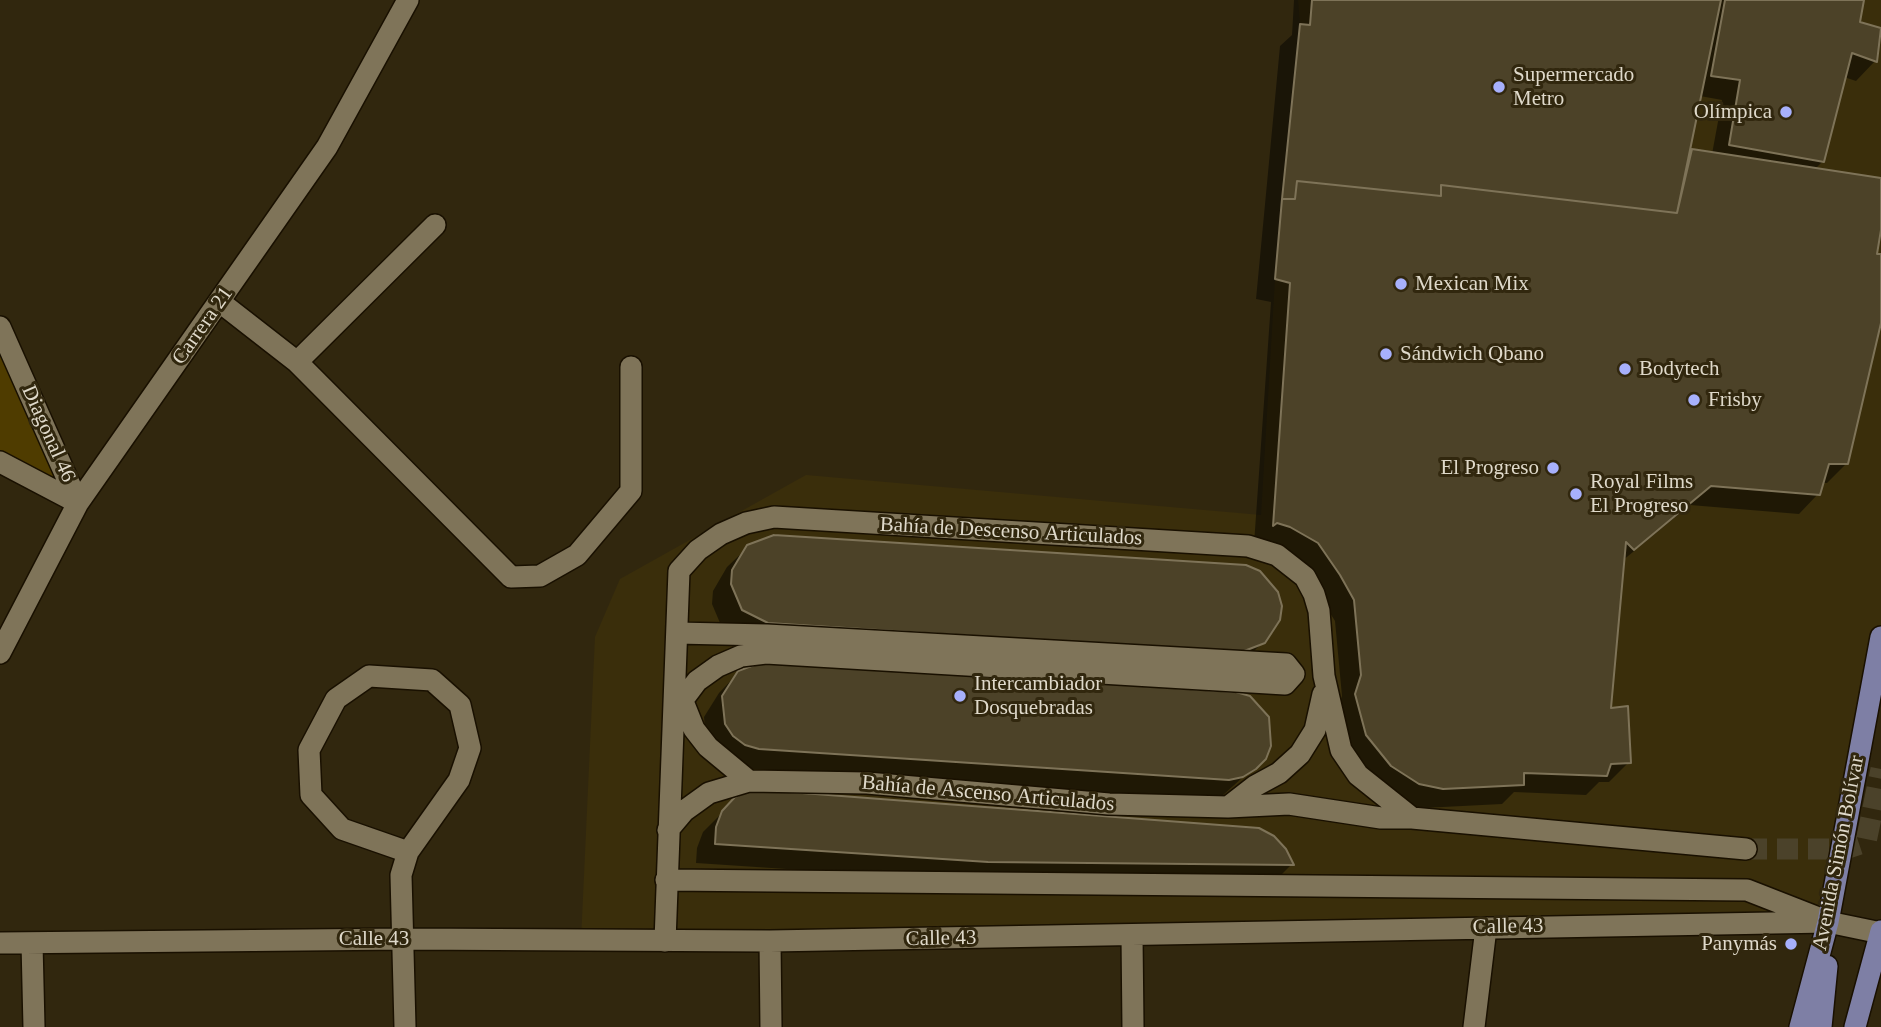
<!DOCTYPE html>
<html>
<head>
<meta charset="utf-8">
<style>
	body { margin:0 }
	canvas { display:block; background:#31270e }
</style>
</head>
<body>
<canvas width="1881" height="1027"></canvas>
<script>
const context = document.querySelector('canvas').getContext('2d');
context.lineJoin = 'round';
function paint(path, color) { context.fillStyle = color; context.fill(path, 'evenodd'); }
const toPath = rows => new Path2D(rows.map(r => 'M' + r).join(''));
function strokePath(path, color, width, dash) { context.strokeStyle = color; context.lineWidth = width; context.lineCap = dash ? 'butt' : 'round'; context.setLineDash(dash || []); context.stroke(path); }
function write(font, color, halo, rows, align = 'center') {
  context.font = font + ' "Times New Roman",serif'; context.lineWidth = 6; context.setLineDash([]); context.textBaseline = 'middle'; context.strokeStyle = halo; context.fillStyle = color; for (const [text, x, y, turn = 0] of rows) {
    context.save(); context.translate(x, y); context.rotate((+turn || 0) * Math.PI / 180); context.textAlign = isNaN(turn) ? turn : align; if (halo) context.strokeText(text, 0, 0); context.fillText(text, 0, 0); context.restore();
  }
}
const built = toPath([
	[1298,0,1881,0,1881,637,1828,922,581,941,595,637,620,579,806,475,1261,515,1275,279,1300,24]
]);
const green = toPath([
	[0,327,78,503,0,462]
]);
const shadow = toPath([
	[1294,0,1863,0,1858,24,1881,30,1875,61,1856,81,1844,77,1823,161,1814,170,1881,180,1881,221,1874,255,1881,256,1881,315,1847,463,1827,483,1822,483,1818,494,1799,514,1690,505,1622,561,1609,710,1629,762,1609,782,1599,782,1586,795,1514,792,1502,804,1423,808,1399,803,1347,755,1337,715,1342,696,1335,621,1299,563,1254,544,1271,302,1256,299,1280,46,1292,35],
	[1700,96,1722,100,1712,154,1690,150],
	[748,547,1246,567,1269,581,1280,606,1273,632,1253,652,723,630,712,604,713,591,727,567],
	[739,672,1249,698,1260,706,1271,731,1264,758,1222,796,1208,799,739,768,706,744,704,717,719,693],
	[736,799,1291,865,1272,884,967,881,696,863,697,848,703,832]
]);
const building = toPath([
	[1312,0,1721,0,1677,213,1441,185,1441,196,1297,181,1295,199,1282,199,1300,24,1310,25,1312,0],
	[1725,0,1864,0,1860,22,1881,28,1877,62,1852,53,1824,162,1729,145,1740,80,1711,76,1725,0],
	[1692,149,1881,178,1881,230,1877,254,1881,254,1881,323,1848,464,1829,464,1820,495,1711,486,1634,550,1626,542,1611,708,1628,706,1631,763,1611,764,1607,776,1524,773,1524,785,1443,789,1419,784,1391,766,1366,735,1355,694,1361,675,1354,600,1340,575,1318,543,1290,527,1277,523,1273,526,1290,283,1275,279,1282,199,1295,199,1297,181,1441,196,1441,185,1677,213,1692,149],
	[774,535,1246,565,1260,571,1278,592,1282,606,1280,620,1265,643,1239,653,768,623,742,610,731,584,732,570,747,545,774,535],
	[765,661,1236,692,1250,696,1269,717,1271,746,1266,759,1256,769,1243,777,1229,780,759,749,745,745,733,736,725,724,722,696,738,671,765,661],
	[750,789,1259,828,1274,836,1286,849,1294,865,988,862,715,844,716,827,722,811,735,797,750,789]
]);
const minorTunnel = toPath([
	[1746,849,1845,849,1866,842,1881,769]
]);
const minor = toPath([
	[220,302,297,362,511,577,540,576,577,555,631,491,631,367],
	[0,327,78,503],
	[297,362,435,225],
	[0,462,78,503],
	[0,653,78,503,327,147,408,0],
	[680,694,694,729,708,747,749,781],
	[676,717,682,701,697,681,718,666,741,656,766,653,1285,684,1294,674,1286,664,767,635,677,633],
	[1228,807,1255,786,1279,773,1300,754,1315,730,1323,694],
	[668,830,684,811,709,793,749,781,867,783,1109,804,1228,807,1289,804,1381,818,1412,818,1746,849],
	[666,880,1747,890,1816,917],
	[1132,936,1133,1027],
	[665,941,679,571,698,550,721,534,746,523,774,517,1248,546,1277,555,1305,577,1314,594,1319,611,1324,676,1341,750,1358,775,1412,818],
	[770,941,771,1027],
	[0,943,405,939,770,941,1828,922,1881,933],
	[32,943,34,1027],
	[405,1027,401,875,408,852,459,780,470,748,460,705,432,680,369,676,336,699,309,750,311,795,342,829,408,852],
	[1474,1027,1486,928]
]);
const major = toPath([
	[1800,1027,1828,922,1881,637],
	[1821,1027,1827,966],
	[1855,1027,1881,931]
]);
const markers = [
	[1499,87,7,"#a7b0fc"],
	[1786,112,7,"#a7b0fc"],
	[1401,284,7,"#a7b0fc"],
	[1386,354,7,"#a7b0fc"],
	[1625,369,7,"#a7b0fc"],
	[1694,400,7,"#a7b0fc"],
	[1553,468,7,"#a7b0fc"],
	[1576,494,7,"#a7b0fc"],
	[960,696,7,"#a7b0fc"],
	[1791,944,7,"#a7b0fc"]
];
const poiNames = [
	["Supermercado",1513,75],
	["Metro",1513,99],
	["Olímpica",1772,112,"right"],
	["Mexican Mix",1415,284],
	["Sándwich Qbano",1400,354],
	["Bodytech",1639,369],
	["Frisby",1708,400],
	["El Progreso",1539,468,"right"],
	["Royal Films",1590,482],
	["El Progreso",1590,506],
	["Intercambiador",974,684],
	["Dosquebradas",974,708],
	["Panymás",1777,944,"right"]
];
const streetNames = [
	["Carrera 21",203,326,-55],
	["Diagonal 46",48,434,66],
	["Bahía de Descenso Articulados",1011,532,3],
	["Bahía de Ascenso Articulados",988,794,5],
	["Avenida Simón Bolívar",1839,853,-79],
	["Calle 43",1508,927,-1],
	["Calle 43",374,939],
	["Calle 43",941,939,-1]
];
paint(built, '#3a2e0b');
paint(green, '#4f3c00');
paint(shadow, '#0007');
paint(building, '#4c4228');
strokePath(building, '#7e7358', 2);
strokePath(minorTunnel, '#4b422a', 21, [21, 10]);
strokePath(minor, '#191000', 24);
strokePath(major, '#191000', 24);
strokePath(minor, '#7f7459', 21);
strokePath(major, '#7e7fa5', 21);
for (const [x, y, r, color] of markers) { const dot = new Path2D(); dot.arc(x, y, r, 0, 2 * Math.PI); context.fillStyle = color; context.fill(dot); strokePath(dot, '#31270e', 2.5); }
write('21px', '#dfd9ca', '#31270e', poiNames, 'left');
write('21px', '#dfd9ca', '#31270e', streetNames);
</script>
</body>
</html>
